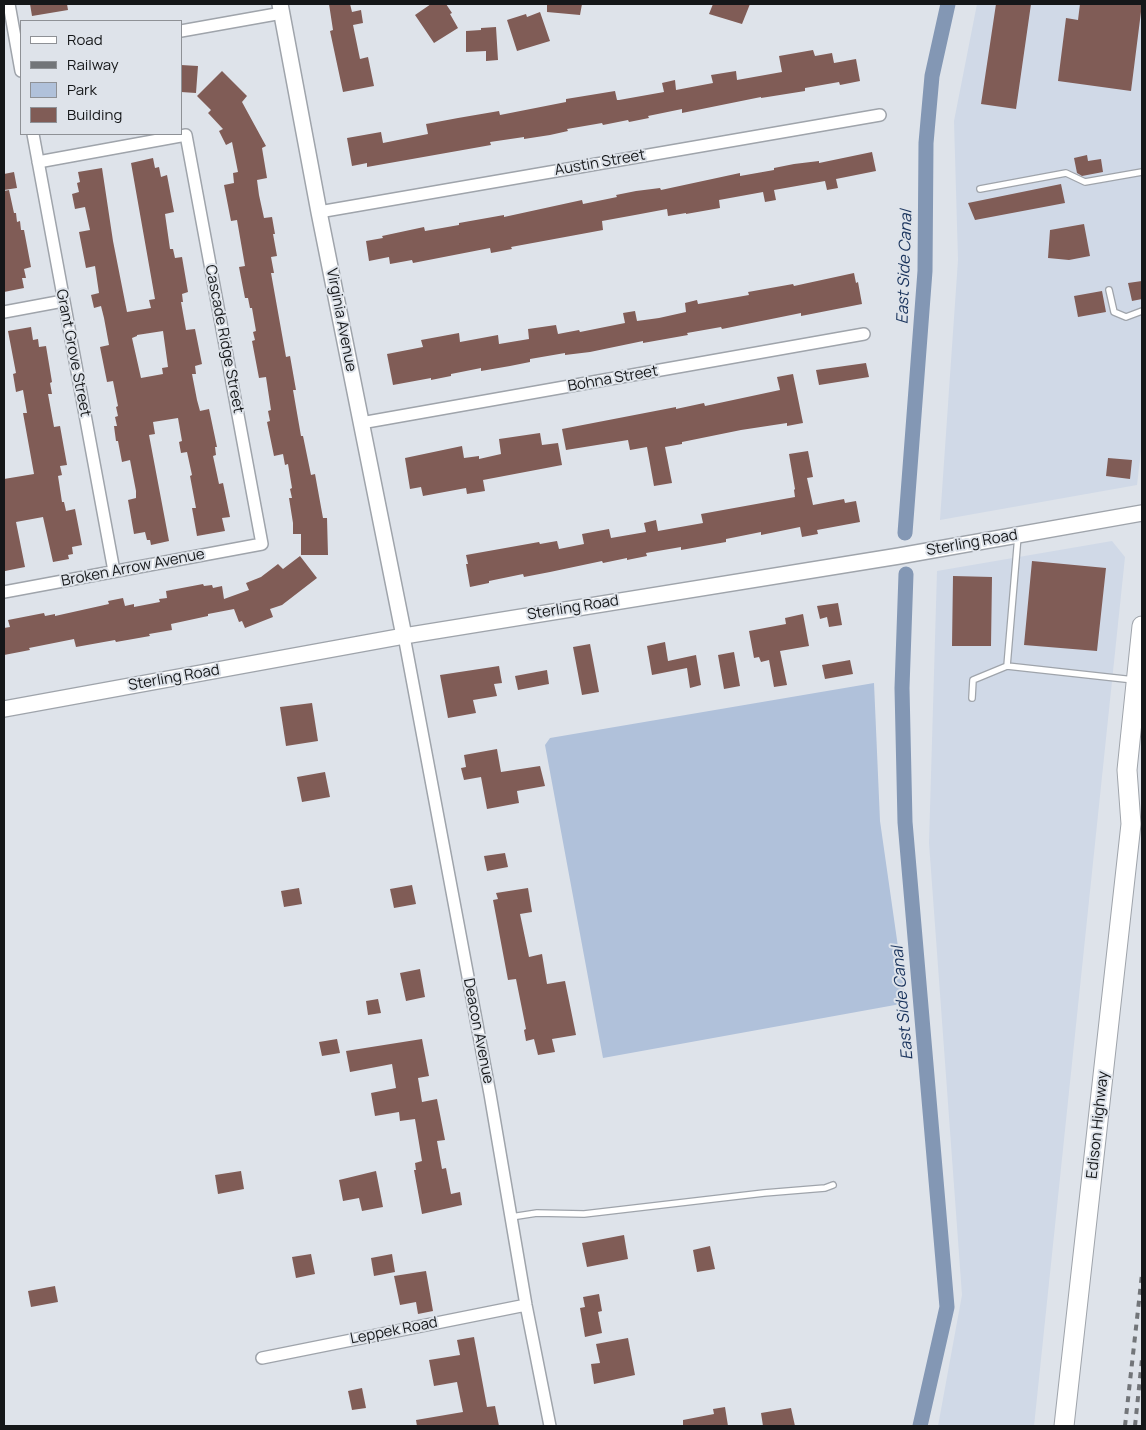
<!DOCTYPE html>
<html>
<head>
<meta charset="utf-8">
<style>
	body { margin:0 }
	#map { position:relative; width:1146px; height:1430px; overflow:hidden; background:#dee3ea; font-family:Manrope,sans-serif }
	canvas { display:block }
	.frame { position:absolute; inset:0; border:5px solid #151719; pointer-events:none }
	.legend { position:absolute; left:20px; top:20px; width:162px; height:115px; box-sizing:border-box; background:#dee3ea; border:1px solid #8e9196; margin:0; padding:6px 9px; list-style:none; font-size:15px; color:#151719 }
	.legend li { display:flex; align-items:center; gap:10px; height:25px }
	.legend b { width:25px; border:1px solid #8e9196 }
</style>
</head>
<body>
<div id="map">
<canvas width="1146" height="1430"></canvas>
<div class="frame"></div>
<ul class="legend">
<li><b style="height:6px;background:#fff"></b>Road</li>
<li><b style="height:6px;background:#727579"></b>Railway</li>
<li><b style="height:14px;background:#b0c1da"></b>Park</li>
<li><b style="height:14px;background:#805c56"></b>Building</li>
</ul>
</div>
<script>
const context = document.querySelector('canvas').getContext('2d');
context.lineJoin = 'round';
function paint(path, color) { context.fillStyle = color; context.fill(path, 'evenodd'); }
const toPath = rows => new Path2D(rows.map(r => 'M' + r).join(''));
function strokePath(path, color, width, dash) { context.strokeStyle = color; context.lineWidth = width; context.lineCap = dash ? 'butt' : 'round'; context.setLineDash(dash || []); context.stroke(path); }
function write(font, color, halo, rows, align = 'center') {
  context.font = font + ' Manrope,sans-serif'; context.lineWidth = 4; context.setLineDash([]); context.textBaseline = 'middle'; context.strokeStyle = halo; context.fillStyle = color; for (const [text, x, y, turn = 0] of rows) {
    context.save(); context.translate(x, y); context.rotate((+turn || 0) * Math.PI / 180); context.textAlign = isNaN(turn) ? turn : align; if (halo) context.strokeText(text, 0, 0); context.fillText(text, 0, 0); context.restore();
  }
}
const built = toPath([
	[977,4,1142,4,1142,442,1137,485,940,520,958,260,954,121],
	[1112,541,1125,557,1034,1426,938,1426,962,1295,929,843,937,571]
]);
const green = toPath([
	[874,683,880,821,906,1003,603,1058,545,745,550,738]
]);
const canal = toPath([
	[905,533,925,271,926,143,932,76,948,4],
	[906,574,902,688,905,822,947,1307,920,1426]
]);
const building = toPath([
	[30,4,67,4,68,10,32,16],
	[329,4,350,4,352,12,361,10,363,23,353,25,360,59,368,57,374,86,343,92,330,31,333,30],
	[431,4,446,4,452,13,450,14,458,28,434,43,415,15],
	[547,4,582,4,580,15,547,12],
	[713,4,750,4,742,24,709,14],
	[996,4,1031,4,1016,109,981,104],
	[1080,4,1142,4,1131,91,1058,81,1066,18,1078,20],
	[540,12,550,41,517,51,507,20,526,14,527,17],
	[496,27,498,60,486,61,486,51,466,52,466,31,481,30,481,28],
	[813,50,815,56,832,53,834,63,856,59,860,81,840,85,839,82,805,88,805,91,761,98,761,97,682,113,682,109,648,116,649,118,629,122,628,120,603,125,602,123,567,129,568,131,550,135,524,139,524,137,490,142,491,145,367,167,367,163,352,166,347,138,381,132,383,143,428,134,426,124,458,118,499,111,500,115,566,102,566,99,615,91,617,100,619,100,664,92,662,83,675,80,676,90,713,83,711,75,736,71,737,80,782,72,779,56],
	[181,65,198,66,196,93,181,92],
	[222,71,247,96,242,102,266,146,262,148,267,178,257,180,259,195,264,218,272,217,275,234,273,234,277,256,271,257,274,273,271,273,286,357,290,356,296,390,293,390,301,436,303,436,311,475,315,474,323,518,327,518,328,555,301,555,301,534,293,534,293,523,289,498,292,498,290,489,292,488,288,464,285,465,283,454,274,456,267,422,270,421,268,411,271,410,266,377,259,378,252,341,255,340,253,332,256,331,252,308,250,308,248,298,245,298,239,267,245,266,237,220,231,221,224,185,234,183,233,173,238,172,232,142,226,145,219,131,223,129,208,113,211,110,197,96],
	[872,152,876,171,836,179,838,188,827,190,825,181,774,190,776,200,765,202,763,192,719,200,720,208,686,214,686,213,668,216,667,209,635,215,602,221,603,230,511,247,512,249,491,253,490,248,413,263,412,260,390,264,389,257,369,261,366,241,383,238,382,236,424,227,425,231,459,225,459,223,504,215,504,217,582,200,583,204,617,197,616,195,636,191,660,188,661,190,740,173,740,176,774,170,774,168,794,164,819,161,819,163],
	[1087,155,1088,161,1101,159,1103,172,1082,176,1077,173,1074,158],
	[153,158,155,168,159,167,161,177,167,175,174,212,165,214,170,249,173,249,175,258,182,257,188,292,182,294,183,302,181,302,186,330,195,329,202,364,195,366,196,374,192,374,197,400,200,411,209,409,217,447,215,447,216,455,213,456,219,484,223,483,230,517,222,518,225,531,197,536,192,508,196,508,190,476,192,475,187,452,181,453,179,442,182,441,178,418,153,422,155,434,149,435,169,541,151,545,150,540,147,540,145,532,134,534,128,500,136,498,136,491,130,460,122,462,118,441,116,441,114,426,117,426,115,417,118,416,116,407,118,406,113,381,107,382,100,347,109,345,104,318,101,306,94,308,91,295,99,293,95,266,86,268,79,232,90,230,85,207,75,209,72,194,79,192,77,183,80,182,78,172,102,168,113,241,127,312,151,308,149,300,155,299,131,163],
	[163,331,168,367,162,368,163,374,141,378,132,338,137,336,137,335],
	[14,172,17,188,4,190,4,174],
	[1061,184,1065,203,975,220,968,203],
	[9,190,14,213,16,213,17,222,20,221,21,230,24,230,31,267,24,269,26,278,22,278,24,288,4,292,4,191],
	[1084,224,1090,256,1069,260,1048,258,1050,230],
	[854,273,856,283,858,282,862,304,801,316,801,313,722,329,721,327,687,333,688,335,643,343,643,341,590,352,565,355,565,353,530,359,530,362,510,366,481,371,481,368,451,374,451,376,431,380,431,378,393,385,387,354,423,347,421,340,459,333,460,342,498,335,499,344,529,339,528,329,556,325,558,334,579,330,580,332,625,323,623,313,635,311,637,321,659,318,686,312,685,303,697,300,698,304,749,295,748,292,793,284,794,286],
	[1142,281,1142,299,1132,301,1128,283],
	[1102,291,1106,312,1078,317,1074,296],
	[31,327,33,340,38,339,39,347,46,346,52,382,50,383,52,394,48,394,54,427,60,426,67,465,60,466,62,475,58,476,62,502,64,502,66,511,75,509,82,545,72,547,73,554,68,555,69,559,53,562,43,517,16,522,25,567,5,571,4,479,34,474,23,413,27,413,23,390,16,392,13,374,16,373,8,331],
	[866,363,869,377,819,385,816,370],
	[793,374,803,423,787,426,787,423,741,430,682,442,682,444,665,447,672,483,654,486,647,447,630,450,628,440,566,450,562,429,676,407,676,409,704,403,705,406,780,390,777,377],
	[540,433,542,445,558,443,562,465,483,480,485,491,467,494,466,488,423,496,421,487,410,489,405,458,462,446,464,458,479,456,479,459,501,454,499,439],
	[808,451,813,477,807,478,813,505,844,499,845,503,856,501,860,522,817,530,818,534,802,537,800,527,761,535,761,532,726,539,726,542,681,550,681,547,646,553,647,556,627,560,627,558,603,563,602,561,550,572,524,577,523,574,489,581,489,583,470,587,466,564,468,564,466,555,539,542,540,544,557,541,559,549,584,544,582,534,609,529,611,538,646,532,644,523,656,520,658,531,703,523,701,514,795,497,794,490,795,489,789,454],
	[1108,458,1132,460,1130,479,1106,476],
	[300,556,317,578,282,605,270,609,273,617,245,628,242,621,239,622,234,609,208,614,208,616,171,624,172,630,149,634,150,636,116,642,115,640,76,647,74,639,29,648,30,650,4,655,4,628,10,627,8,620,44,613,45,616,55,614,55,616,109,604,108,601,123,598,125,606,134,604,134,607,160,602,159,599,167,598,166,591,203,584,204,586,212,585,213,588,222,586,224,599,249,590,246,583,261,577,278,564,283,569],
	[1032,561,1106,568,1097,651,1024,645],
	[953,576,992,577,991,646,952,646],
	[838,603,842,625,829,627,827,617,820,619,817,606],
	[803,614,809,646,780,651,787,685,774,687,769,660,761,662,759,657,754,658,749,631,786,624,785,618],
	[665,642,668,661,696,655,701,685,690,688,687,668,652,675,647,646],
	[590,644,599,692,582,695,573,647],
	[734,652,740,686,724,689,718,655],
	[850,660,853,674,825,679,822,665],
	[499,666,502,683,494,684,497,696,473,700,476,713,448,718,440,675],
	[547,670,549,684,518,690,515,676],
	[312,703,318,741,286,746,280,707],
	[497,749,501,772,540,766,545,786,517,791,519,803,487,809,481,777,464,780,461,768,466,767,464,755],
	[325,772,330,797,302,802,297,777],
	[505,853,508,867,487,871,484,856],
	[412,885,416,904,394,908,390,889],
	[299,888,302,904,284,907,281,891],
	[528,888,532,912,520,914,529,957,542,954,547,984,565,981,576,1035,552,1039,555,1052,538,1055,534,1039,526,1041,524,1030,526,1029,516,979,508,980,493,900,498,899,496,893],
	[420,969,425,997,406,1001,400,973],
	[378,999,381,1013,368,1015,366,1001],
	[337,1039,340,1053,322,1056,319,1042],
	[422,1039,429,1076,418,1078,422,1102,437,1099,445,1140,437,1141,442,1169,446,1168,451,1194,460,1192,462,1205,422,1214,414,1170,416,1170,415,1163,422,1161,415,1119,400,1121,399,1112,375,1116,371,1093,396,1088,392,1064,350,1072,346,1051],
	[241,1171,244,1189,218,1194,215,1175],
	[376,1171,383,1207,362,1211,359,1198,343,1201,339,1180],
	[624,1235,628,1259,587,1267,582,1243],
	[710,1246,715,1269,697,1272,693,1250],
	[311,1254,315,1274,296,1278,292,1257],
	[392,1254,395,1272,374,1276,371,1258],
	[426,1271,433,1311,418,1314,416,1302,400,1305,394,1276],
	[55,1286,58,1302,31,1307,28,1291],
	[599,1294,602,1311,598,1312,602,1333,585,1337,580,1308,585,1307,583,1297],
	[474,1337,487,1407,495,1406,499,1426,417,1426,416,1420,463,1412,457,1382,434,1386,429,1360,460,1355,457,1340],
	[628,1338,635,1375,594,1384,591,1364,600,1363,596,1344],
	[362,1388,366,1408,352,1410,348,1391],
	[725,1407,728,1426,683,1426,683,1420,714,1414,713,1409],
	[791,1408,795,1426,763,1426,761,1413]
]);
const service = toPath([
	[980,189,1066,173,1085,182,1142,172],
	[1109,290,1114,312,1126,317,1142,311],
	[1007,666,1018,536],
	[972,698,973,680,1007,666,1134,680],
	[511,1217,537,1213,584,1214,764,1193,825,1188,833,1185]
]);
const minor = toPath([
	[9,4,21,71],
	[181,31,282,13],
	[33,134,114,571],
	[319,212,880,115],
	[4,312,63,301],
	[361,423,864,334],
	[4,592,262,544,186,135,38,162],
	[404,636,490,1094,526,1305,550,1426],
	[262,1358,526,1305]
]);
const tertiary = toPath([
	[280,4,319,212,404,636],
	[4,709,404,636,899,556,1142,513]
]);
const primary = toPath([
	[1064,1426,1131,824,1127,770,1142,626]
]);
const rail = toPath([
	[1125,1426,1142,1274],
	[1135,1426,1142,1359]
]);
const streetNames = [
	["Austin Street",600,163,-10],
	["Virginia Avenue",341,320,79],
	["Cascade Ridge Street",224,339,79],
	["Grant Grove Street",73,353,79],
	["Bohna Street",613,379,-10],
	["Sterling Road",972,543,-10],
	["Broken Arrow Avenue",133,568,-11],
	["Sterling Road",573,608,-9],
	["Sterling Road",174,678,-10],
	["Deacon Avenue",478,1031,79],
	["Edison Highway",1098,1125,-84],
	["Leppek Road",394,1331,-11]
];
const waterNames = [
	["East Side Canal",905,267,-88],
	["East Side Canal",903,1003,-95]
];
paint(built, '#d0d9e7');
paint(green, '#b0c1da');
strokePath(canal, '#8397b4', 15);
paint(building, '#805c56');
strokePath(service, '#9fa4ab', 8);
strokePath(minor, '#9fa4ab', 14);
strokePath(tertiary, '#9fa4ab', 18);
strokePath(primary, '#9fa4ab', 21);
strokePath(service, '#fff', 5.5);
strokePath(minor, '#fff', 11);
strokePath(tertiary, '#fff', 15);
strokePath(primary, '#fff', 19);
strokePath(rail, '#727579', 4, [6, 6]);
write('15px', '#151719', '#dee3ea', streetNames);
write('italic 16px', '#1a345d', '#dee3ea', waterNames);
</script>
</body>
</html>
